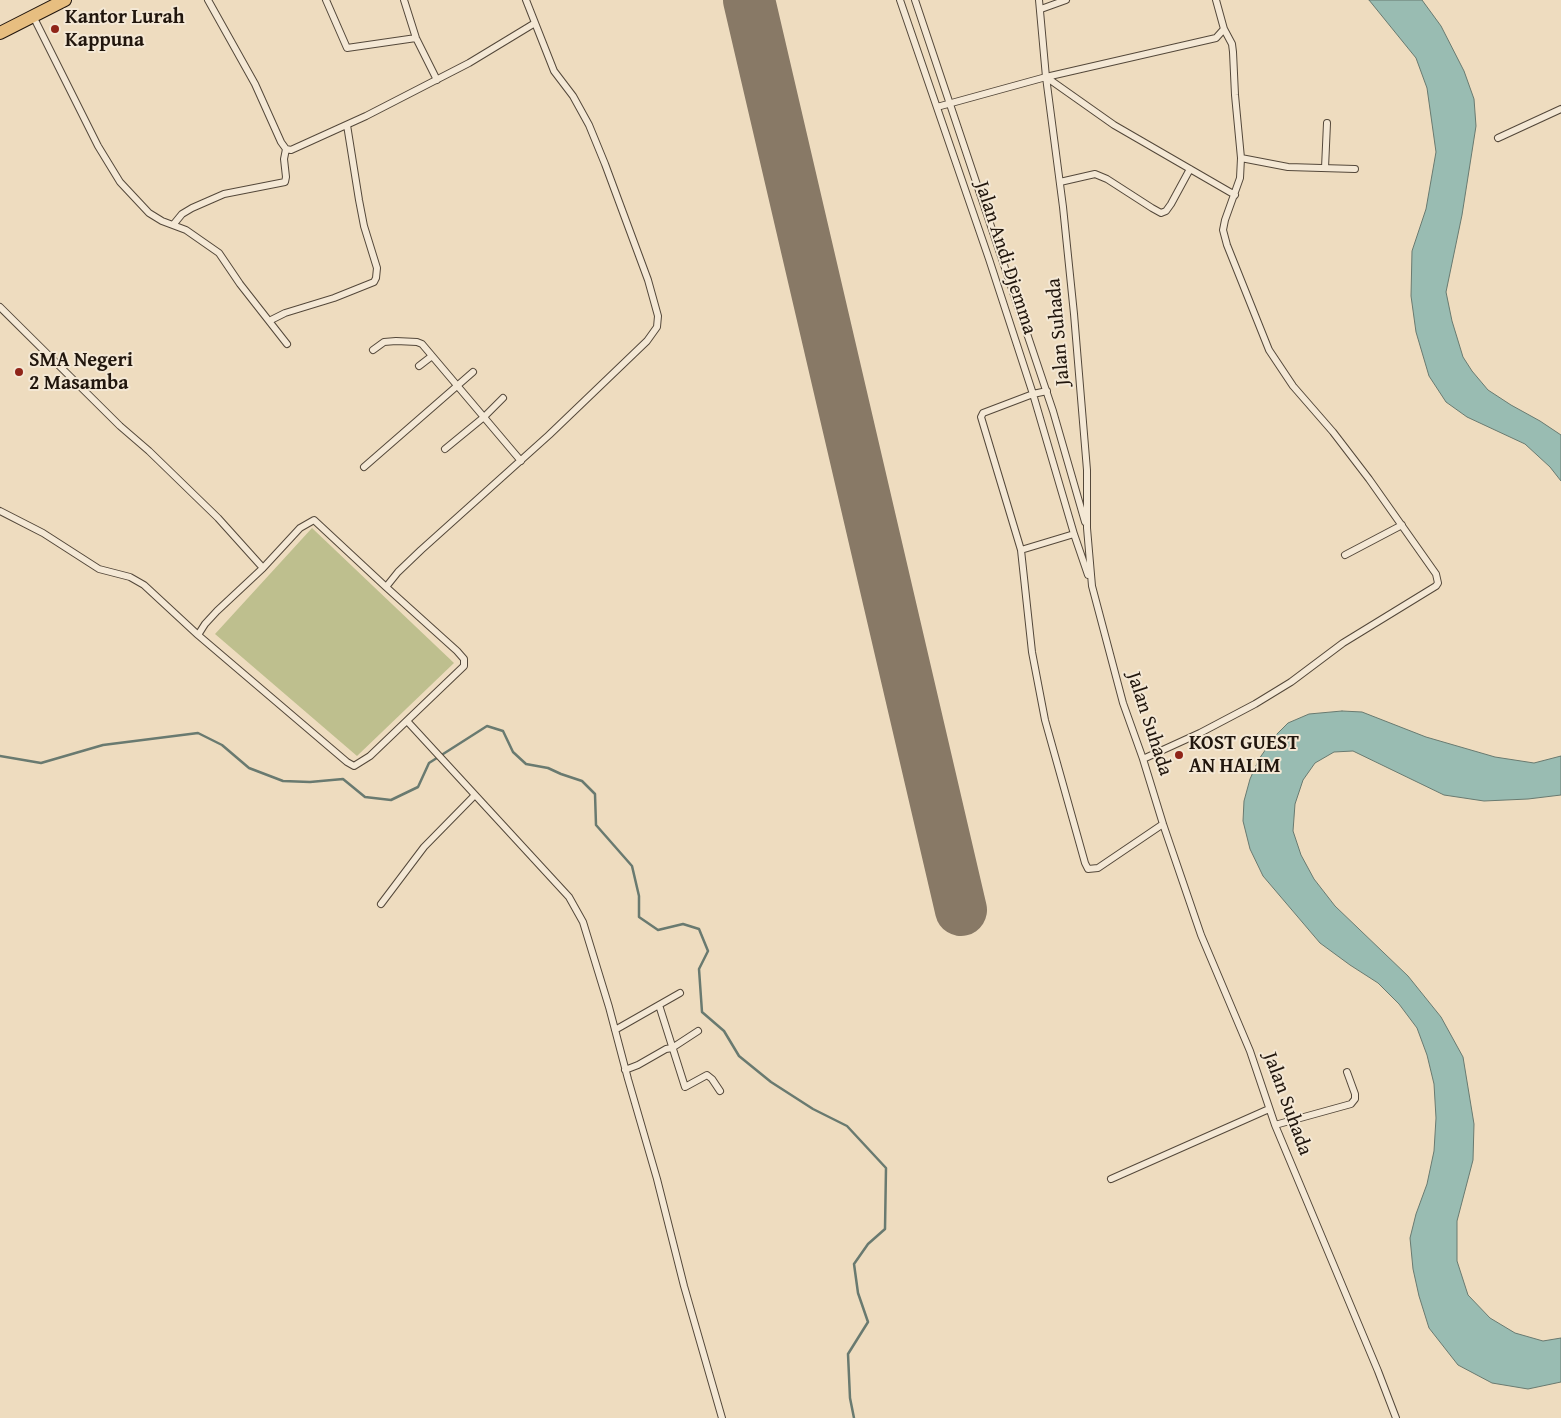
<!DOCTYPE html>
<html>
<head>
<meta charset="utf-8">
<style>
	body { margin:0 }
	canvas { display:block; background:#eedcbf }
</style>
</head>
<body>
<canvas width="1561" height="1418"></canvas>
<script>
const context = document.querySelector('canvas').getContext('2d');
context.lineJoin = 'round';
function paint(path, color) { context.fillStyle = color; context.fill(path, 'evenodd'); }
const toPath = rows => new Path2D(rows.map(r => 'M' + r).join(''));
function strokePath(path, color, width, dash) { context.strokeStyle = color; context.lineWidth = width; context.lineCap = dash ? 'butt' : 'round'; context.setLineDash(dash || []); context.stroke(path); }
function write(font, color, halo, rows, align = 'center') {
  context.font = font + ' "Gentium Book Plus",serif'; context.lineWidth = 4; context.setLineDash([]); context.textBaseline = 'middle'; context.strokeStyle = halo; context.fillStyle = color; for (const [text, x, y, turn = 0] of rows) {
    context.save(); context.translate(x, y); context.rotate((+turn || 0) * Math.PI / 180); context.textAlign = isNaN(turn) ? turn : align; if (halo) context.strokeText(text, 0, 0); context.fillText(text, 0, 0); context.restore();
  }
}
const green = toPath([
	[312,528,454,663,357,756,215,634]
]);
const water = toPath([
	[1369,0,1422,0,1441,26,1464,71,1474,99,1476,126,1462,215,1446,292,1452,321,1463,357,1472,371,1488,390,1511,405,1540,421,1561,435,1561,481,1550,467,1525,444,1467,417,1446,402,1429,376,1416,332,1411,296,1412,251,1426,209,1436,152,1427,88,1416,58,1369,0],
	[1342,711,1362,712,1426,737,1495,757,1534,763,1561,756,1561,795,1528,799,1484,801,1444,795,1353,751,1334,752,1315,763,1303,780,1295,804,1293,831,1301,855,1314,879,1335,906,1408,976,1441,1017,1463,1057,1474,1124,1473,1160,1457,1221,1457,1261,1468,1295,1490,1318,1515,1333,1543,1341,1561,1338,1561,1382,1528,1389,1492,1383,1458,1365,1429,1328,1419,1296,1413,1269,1410,1238,1416,1214,1427,1184,1434,1151,1436,1118,1434,1084,1427,1055,1417,1028,1399,1004,1378,983,1350,965,1320,943,1263,876,1250,849,1243,821,1244,801,1250,779,1259,759,1275,736,1288,723,1309,714,1342,711]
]);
const stream = toPath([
	[0,756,41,763,103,745,198,733,222,745,249,768,283,781,310,782,343,779,365,797,391,800,418,787,429,763,487,726,503,731,513,752,526,764,548,768,561,774,582,781,595,794,596,825,632,866,639,896,639,917,658,930,683,924,699,929,708,951,699,969,702,1012,724,1031,739,1056,771,1082,813,1109,847,1126,886,1168,885,1229,868,1244,854,1264,858,1293,868,1322,848,1354,850,1398,854,1418]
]);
const runway = toPath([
	[749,0,961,910]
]);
const street = toPath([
	[208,0,255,84,281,142,286,149,291,150,366,116,469,63,535,23],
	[326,0,347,48,416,38],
	[404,0,416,38,437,80],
	[900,0,989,259,1033,394,1074,534,1088,575],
	[915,0,1053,411,1085,522],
	[1039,0,1046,77,1063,207,1074,314,1087,470,1087,528,1092,586,1123,703,1143,759,1163,824,1201,935,1250,1051,1275,1125,1378,1371,1396,1418],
	[1041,9,1066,0],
	[33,16,98,146,120,182,149,213,162,221,186,230,219,253,240,284,287,344],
	[1046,77,1114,125,1235,195],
	[937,107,1046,77,1216,38,1224,29,1216,0],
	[1498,138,1561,109],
	[1241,158,1288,167,1355,169],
	[1325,168,1327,123],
	[1060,182,1095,174,1107,179,1152,208,1161,213,1166,211,1171,204,1190,169],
	[173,225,182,214,192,208,224,194,285,182,286,177,284,159,286,149],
	[0,307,120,426,149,451,218,518,263,568,300,528,314,520,386,587,398,572,421,550,549,435,647,341,657,327,658,316,648,280,605,164,589,125,573,96,554,71,526,0],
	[269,321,285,313,334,298,374,282,376,278,377,268,364,226,359,200,347,125],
	[373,350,384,342,396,341,417,342,422,344,521,461],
	[419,366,432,356],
	[1047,391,1033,394,983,413,981,417,1021,550,1032,652,1045,720,1085,863,1088,869,1098,868,1163,824],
	[445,449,484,417,503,398],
	[364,467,473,372],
	[0,511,43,533,99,569,130,577,144,585,198,635],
	[1021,550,1074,534],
	[1345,555,1402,525],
	[263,568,217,611,205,624,198,635,347,762,354,766,370,756,464,666,464,659,457,651,386,587],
	[407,721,569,897,583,922,609,1007,628,1079,657,1179,684,1286,722,1418],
	[1143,759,1200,733,1255,704,1291,682,1343,643,1436,586,1438,583,1436,574,1369,479,1333,432,1293,386,1269,350,1227,245,1223,230,1225,220,1240,178,1241,158,1235,95,1233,52,1232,44,1224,29],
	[381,904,424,847,475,795],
	[659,1005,685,1087,707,1075,712,1079,720,1091],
	[615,1030,680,993],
	[625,1070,638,1065,666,1049,672,1048,698,1031],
	[1275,1125,1351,1104,1355,1099,1355,1094,1347,1072],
	[1111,1179,1269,1109]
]);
const highway = toPath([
	[0,33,65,0]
]);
const markers = [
	[55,29,5,"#8f2418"],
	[19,372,5,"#8f2418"],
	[1179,755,5,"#8f2418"]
];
const poiNames = [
	["Kantor Lurah",65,18],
	["Kappuna",65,41],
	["SMA Negeri",29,361],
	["2 Masamba",29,384],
	["KOST GUEST",1189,744],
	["AN HALIM",1189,767]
];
const streetNames = [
	["Jalan Andi Djemma",1005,258,72],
	["Jalan Suhada",1059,332,-95],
	["Jalan Suhada",1149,724,72],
	["Jalan Suhada",1287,1104,70]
];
paint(green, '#bebf8e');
paint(water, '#99bcb2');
strokePath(water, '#697a70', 1);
strokePath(stream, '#697a70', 2.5);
strokePath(runway, '#887966', 52);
strokePath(street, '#54483a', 8);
strokePath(highway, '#21160d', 14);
strokePath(street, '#f4e8d5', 6);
strokePath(highway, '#e7be80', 12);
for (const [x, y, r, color] of markers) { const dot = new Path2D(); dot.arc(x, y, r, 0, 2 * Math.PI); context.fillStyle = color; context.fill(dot); strokePath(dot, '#f4e8d5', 2); }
write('bold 20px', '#21160d', '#f4e8d5', poiNames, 'left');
write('20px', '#21160d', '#f4e8d5', streetNames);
</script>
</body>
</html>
